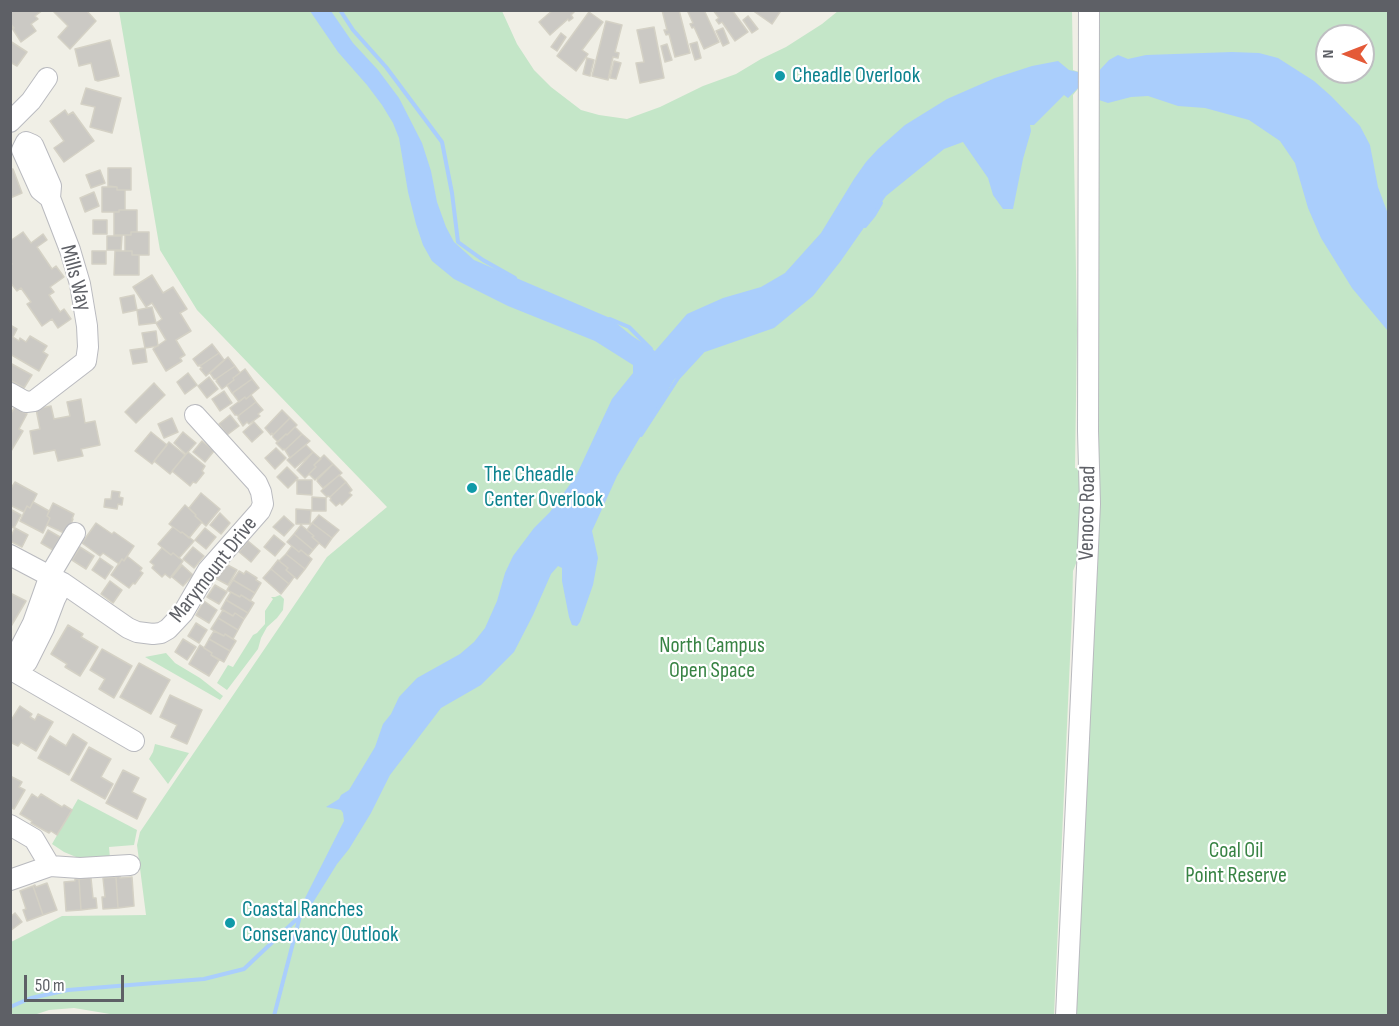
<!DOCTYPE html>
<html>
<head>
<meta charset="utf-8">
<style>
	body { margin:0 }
	#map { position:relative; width:1399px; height:1026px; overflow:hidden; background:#f0efe6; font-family:"Sofia Sans Condensed",sans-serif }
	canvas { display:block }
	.frame { position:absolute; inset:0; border:12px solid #5e6066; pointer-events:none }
	.north { position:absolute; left:1315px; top:24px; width:60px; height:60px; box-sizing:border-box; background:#fff; border:2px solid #bfbfc2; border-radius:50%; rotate:270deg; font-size:16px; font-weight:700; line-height:24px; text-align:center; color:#5e6066 }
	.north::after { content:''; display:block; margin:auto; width:21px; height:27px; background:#e45a38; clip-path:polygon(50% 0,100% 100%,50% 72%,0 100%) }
	.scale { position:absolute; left:24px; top:975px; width:100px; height:27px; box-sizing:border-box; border:3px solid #5e6066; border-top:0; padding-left:8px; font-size:18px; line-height:21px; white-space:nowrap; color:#5e6066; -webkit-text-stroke:4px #fff; paint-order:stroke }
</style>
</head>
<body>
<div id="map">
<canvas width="1399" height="1026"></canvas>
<div class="frame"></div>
<div class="north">N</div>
<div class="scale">50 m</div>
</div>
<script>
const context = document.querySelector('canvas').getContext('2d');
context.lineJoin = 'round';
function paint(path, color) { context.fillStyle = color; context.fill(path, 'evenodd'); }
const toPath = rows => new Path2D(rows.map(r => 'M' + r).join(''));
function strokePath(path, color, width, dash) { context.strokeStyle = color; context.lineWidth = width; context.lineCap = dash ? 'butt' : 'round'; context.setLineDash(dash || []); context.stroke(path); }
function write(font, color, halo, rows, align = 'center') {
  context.font = font + ' "Sofia Sans Condensed",sans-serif'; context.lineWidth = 4.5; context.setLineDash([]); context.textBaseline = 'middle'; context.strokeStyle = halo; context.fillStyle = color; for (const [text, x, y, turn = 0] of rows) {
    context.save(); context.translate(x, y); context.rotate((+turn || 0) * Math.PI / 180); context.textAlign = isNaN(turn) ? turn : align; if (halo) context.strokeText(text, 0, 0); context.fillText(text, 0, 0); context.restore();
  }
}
const green = toPath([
	[119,11,502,11,517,44,534,70,551,87,581,110,599,115,627,119,660,107,703,86,736,74,761,59,786,47,822,24,838,11,1072,11,1073,70,1082,73,1097,11,1388,11,1388,1015,1072,1015,1089,668,1081,85,1073,95,1077,331,1075,468,1079,469,1084,490,1082,548,1073,571,1072,614,1054,1015,149,1016,149,1014,122,1016,74,1008,49,1010,34,1015,11,1016,11,942,62,916,146,915,137,845,140,832,327,557,387,507,197,310,160,250],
	[1327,36,1363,36,1363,72,1327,72],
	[280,595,284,599,283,610,277,618,267,627,261,638,258,649,227,690,217,683,228,665,233,667,253,635,257,633,265,624,265,611,273,599,271,597,275,597],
	[166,653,175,663,200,678,223,696,220,700,145,657],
	[155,744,189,753,168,784,149,759,153,752],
	[78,799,137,830,134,845,109,847,110,858,81,859,64,852,52,844]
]);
const water = toPath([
	[310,11,331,11,353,43,378,70,399,98,422,143,431,171,437,202,446,227,454,242,474,260,610,318,632,336,655,351,687,314,723,298,761,287,785,273,821,233,854,179,866,162,878,149,905,125,947,99,995,78,1032,66,1058,61,1069,70,1082,73,1097,73,1109,60,1118,55,1128,59,1146,55,1232,52,1259,53,1278,58,1314,81,1331,96,1360,126,1370,145,1378,187,1388,214,1388,331,1352,288,1321,238,1308,208,1295,163,1280,141,1249,120,1205,108,1178,106,1148,96,1131,97,1108,103,1096,99,1081,85,1068,98,1064,95,1034,125,1030,125,1031,131,1023,159,1013,209,1003,209,993,195,988,178,963,142,944,149,886,196,840,262,813,296,774,328,699,354,674,380,617,476,592,531,598,558,593,585,580,622,577,626,572,625,569,617,562,581,562,568,558,566,551,574,533,615,514,652,481,685,441,708,390,775,371,813,349,849,337,864,304,917,300,916,303,902,344,821,343,813,341,810,326,807,339,799,341,795,349,790,375,747,383,724,391,714,399,697,417,678,460,654,474,642,485,628,497,601,505,573,513,556,534,528,550,512,576,476,612,399,633,373,633,365,595,341,508,306,454,279,432,261,423,245,416,224,408,192,399,138,393,123,382,105,367,85,338,52]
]);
const stream = toPath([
	[340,10,353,30,386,67,442,142,452,193,458,242,483,260,515,278],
	[865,226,874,215,881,203],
	[610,319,629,327,651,349],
	[641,435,678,378,702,352],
	[10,1007,31,998,68,990,204,979,244,969,299,917],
	[274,1016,300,916,302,912]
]);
const building = toPath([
	[10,10,43,10,35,16,38,19,31,24,36,31,21,42,12,28,14,28,10,23,10,10],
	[56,10,86,10,96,21,70,49,58,37,68,26,54,12,56,10],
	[553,10,576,10,571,15,573,18,569,21,568,19,550,35,539,22,553,10],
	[662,10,679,10,690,53,675,57,669,34,666,35,664,30,667,30,662,10],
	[687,10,704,10,719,42,704,49,694,27,692,28,690,24,693,23,687,10],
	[713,10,732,10,748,32,735,41,722,22,719,24,716,20,719,18,713,10],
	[752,10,778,10,780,12,772,24,752,10],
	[589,12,603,22,582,50,588,54,576,71,557,56,589,12],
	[748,16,758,29,752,33,743,20,748,16],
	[606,21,622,25,615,52,619,53,618,58,613,57,608,80,592,76,606,21],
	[654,27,664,78,640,83,636,63,644,62,637,30,654,27],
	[723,28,729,43,723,46,716,31,723,28],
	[561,33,566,37,557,51,551,47,561,33],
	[110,40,119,76,98,81,95,80,91,63,79,66,75,49,110,40],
	[10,41,27,52,17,66,10,62,10,41],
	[697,42,701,58,695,60,690,44,697,42],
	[667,44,672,60,665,62,661,46,667,44],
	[587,58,594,60,590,76,583,74,587,58],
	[614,61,621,63,616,79,610,78,614,61],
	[86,88,121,98,112,133,90,127,95,107,81,104,86,88],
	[65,110,68,115,73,112,94,141,64,162,54,148,64,141,50,121,65,110],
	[108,168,131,168,131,190,117,190,117,187,108,186,108,168],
	[10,169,13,169,22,193,10,198,10,169],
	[100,170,105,183,91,188,86,175,100,170],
	[102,187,117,187,117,190,125,190,125,210,119,210,119,212,102,212,102,187],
	[94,192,99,206,85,212,80,198,94,192],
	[119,210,137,210,137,232,131,232,131,235,114,235,114,212,119,212,119,210],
	[93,220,107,220,107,234,93,234,93,220],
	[23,232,31,243,43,234,47,240,37,247,52,269,56,266,64,277,50,287,54,292,49,295,60,312,64,309,71,319,58,328,52,319,42,326,27,304,31,302,21,288,17,291,10,282,10,265,12,264,10,261,10,241,23,232],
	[131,232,149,232,149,255,132,255,132,251,125,251,125,235,131,235,131,232],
	[107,236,122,236,121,250,107,250,107,236],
	[92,251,106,251,106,264,92,264,92,251],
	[115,251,132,251,132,255,139,255,139,275,114,275,115,251],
	[152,275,163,293,173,287,187,309,180,313,191,331,176,340,185,355,180,358,182,361,166,371,153,349,166,340,156,323,162,319,152,303,146,307,133,287,152,275],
	[134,295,137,310,152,307,156,323,139,325,137,310,123,313,120,298,134,295],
	[10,325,17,329,13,337,19,341,20,338,26,342,30,336,47,346,43,352,48,355,39,371,10,354,10,325],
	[156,331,158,346,145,348,147,362,133,364,130,350,145,348,142,333,156,331],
	[212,344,219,353,200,366,200,365,198,366,193,359,212,344],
	[219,353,224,360,206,376,200,369,202,368,200,366,219,353],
	[228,357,235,366,216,379,214,379,210,373,228,357],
	[10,363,32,375,24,388,10,380,10,363],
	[235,366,240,373,233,378,234,380,222,389,216,381,217,381,216,379,235,366],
	[245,369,252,379,232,393,227,385,234,380,233,378,245,369],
	[188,373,197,385,185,394,177,382,188,373],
	[209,377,218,389,207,398,198,386,209,377],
	[252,379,259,388,246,399,245,397,239,402,233,394,234,392,252,379],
	[154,383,165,395,136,423,125,412,154,383],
	[224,391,232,403,220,411,212,399,224,391],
	[251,395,256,402,238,416,237,415,235,415,230,408,245,397,246,399,251,395],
	[81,399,85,423,95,421,100,445,81,449,83,456,58,461,55,450,34,454,30,431,40,429,36,409,51,406,54,419,70,416,67,402,81,399],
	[256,402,263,410,258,414,260,416,249,424,247,422,243,426,238,418,239,417,238,416,256,402],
	[15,407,27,414,19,429,23,431,11,451,10,415,15,407],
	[282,410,290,418,273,435,272,433,271,435,265,428,282,410],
	[230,415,239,426,227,435,219,424,230,415],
	[172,418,178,432,164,438,158,424,172,418],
	[290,418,297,425,287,435,286,434,278,442,273,437,273,435,290,418],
	[254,422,263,432,252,442,243,432,254,422],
	[295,427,302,434,285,450,284,449,283,450,276,443,286,434,287,435,295,427],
	[151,432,167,445,152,464,135,451,151,432],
	[183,432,196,443,186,454,174,443,183,432],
	[302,434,310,441,290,458,285,450,302,434],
	[202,441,214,451,205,462,193,452,202,441],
	[169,442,185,455,170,474,154,461,169,442],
	[306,445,313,452,295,468,287,460,306,445],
	[276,448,286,458,275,469,265,458,276,448],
	[188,452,205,466,202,471,204,473,196,483,193,482,190,486,172,471,188,452],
	[313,452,321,459,314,465,316,467,305,478,297,470,313,452],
	[324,455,333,464,315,480,309,474,316,467,314,465,324,455],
	[333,464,342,473,323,488,317,481,318,479,333,464],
	[287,467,298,478,288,488,277,477,287,467],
	[339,475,346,482,330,497,328,496,327,497,321,491,339,475],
	[297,480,312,480,312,495,297,494,297,480],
	[15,482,37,494,30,508,27,506,24,512,10,505,10,490,15,482],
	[346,482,352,490,349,493,352,495,342,505,340,503,336,506,330,500,331,499,330,497,346,482],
	[112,491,120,492,119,497,123,498,122,505,118,504,117,509,104,507,105,499,111,499,112,491],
	[201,493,220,509,206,526,195,516,196,515,189,508,201,493],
	[312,497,326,498,326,511,312,511,312,497],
	[33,502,49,511,47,516,50,518,43,533,20,521,27,506,30,508,33,502],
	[53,503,74,514,72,519,73,519,69,529,67,528,64,533,47,525,50,518,47,516,53,503],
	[185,505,196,515,195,516,202,522,189,538,182,532,181,533,169,524,185,505],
	[10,509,21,515,14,528,10,526,10,509],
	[296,509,311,510,310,524,296,524,296,509],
	[220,513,230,523,221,534,210,525,220,513],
	[319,515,339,530,332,538,312,523,319,515],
	[284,516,294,525,284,536,273,527,284,516],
	[96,523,112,534,114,532,134,546,124,561,122,559,119,564,103,553,100,556,82,543,96,523],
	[312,523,332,538,325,548,312,537,314,536,307,530,312,523],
	[301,525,314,536,312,537,319,543,313,550,294,534,301,525],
	[173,527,181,533,182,532,194,541,179,558,173,553,171,555,158,544,173,527],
	[15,528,28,535,22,547,10,541,10,538,15,528],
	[205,528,216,537,206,549,195,540,205,528],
	[48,530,60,537,53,550,41,543,48,530],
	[294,534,313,550,308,556,301,550,299,552,287,542,294,534],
	[274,535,285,544,275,556,264,547,274,535],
	[248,541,260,551,251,562,239,552,248,541],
	[292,546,299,552,301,550,312,559,305,569,286,554,292,546],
	[80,547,94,556,86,569,72,560,80,547],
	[193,547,204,556,194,568,183,559,193,547],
	[162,548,171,555,173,553,183,561,170,578,165,574,162,577,152,568,154,565,150,562,162,548],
	[286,554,305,569,297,579,286,570,288,568,279,561,286,554],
	[127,556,142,568,140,571,143,573,135,584,133,583,129,588,111,575,122,559,124,561,127,556],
	[100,558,113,567,105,579,92,570,100,558],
	[278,560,288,568,286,570,294,577,289,584,271,569,278,560],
	[224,563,237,570,228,585,215,578,224,563],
	[182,565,193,575,183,586,172,577,182,565],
	[271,569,289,584,281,594,263,578,271,569],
	[239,571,244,574,246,571,257,578,256,580,261,583,255,593,233,580,239,571],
	[233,580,255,593,250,601,241,595,240,597,227,590,233,580],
	[110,581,122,590,113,603,101,594,110,581],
	[215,585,227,592,219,604,207,597,215,585],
	[231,592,240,597,241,595,254,603,248,613,226,600,231,592],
	[10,593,26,601,10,628,10,593],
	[226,600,248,613,244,619,235,613,233,616,221,609,226,600],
	[204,601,217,610,209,623,196,615,204,601],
	[223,610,233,616,235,613,244,619,238,630,218,618,223,610],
	[218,618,238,630,233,639,225,634,224,636,211,629,218,618],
	[196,623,207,630,199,643,188,636,196,623],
	[68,625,83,634,81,637,98,647,80,676,65,667,67,664,51,654,68,625],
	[214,631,224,636,225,634,236,641,230,651,209,639,214,631],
	[183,639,196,647,187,660,175,652,183,639],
	[209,639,230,651,224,662,211,655,212,653,204,648,209,639],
	[200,645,212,653,211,655,219,660,209,676,189,664,200,645],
	[102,649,132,666,114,698,99,689,105,679,90,670,102,649],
	[139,663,170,680,151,714,120,697,139,663],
	[170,695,202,710,187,744,171,737,177,725,160,717,170,695],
	[20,706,32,714,30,717,35,720,38,714,53,722,36,751,21,742,18,746,10,742,10,722,20,706],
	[73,734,87,743,69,775,38,758,50,736,66,746,73,734],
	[89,747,111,759,101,777,113,784,105,799,71,780,89,747],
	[123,770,139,778,132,792,146,799,137,819,106,803,123,770],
	[10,776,22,782,19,787,25,790,14,809,10,807,10,776],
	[32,794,38,798,41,794,62,807,64,805,72,810,57,835,51,831,49,833,31,823,32,821,20,814,32,794],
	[120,876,120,878,132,877,134,906,118,908,116,877,120,876],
	[116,877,118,908,103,909,102,897,105,897,103,878,116,877],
	[91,878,93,898,96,898,97,908,81,910,79,879,91,878],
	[75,879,79,879,81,910,66,911,64,882,75,881,75,879],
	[47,883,57,910,43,915,33,886,35,885,36,887,47,883],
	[33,886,43,915,27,921,23,910,26,909,20,891,33,886],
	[15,913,22,922,10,931,10,917,15,913]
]);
const minor = toPath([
	[10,122,31,101,47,78],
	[10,393,26,402,34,401,86,361,88,347,87,326,80,284,70,250,50,198,51,186,33,145,26,142,22,150,40,190,50,198],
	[10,555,63,583,128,628,137,632,153,634,161,633,168,629,183,613,208,570,260,511,263,504,261,492,257,483,195,415],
	[63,583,55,599,44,628,27,662,14,671,16,656,33,623,50,575,75,533],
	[10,669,134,741],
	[10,825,34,839,50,866],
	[10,880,50,866,80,868,130,865],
	[1066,1016,1090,504,1088,431,1089,10]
]);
const markers = [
	[780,76,6,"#0f9aa8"],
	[472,488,6,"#0f9aa8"],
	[230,923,6,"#0f9aa8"]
];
const cultureNames = [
	["Cheadle Overlook",792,76],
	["The Cheadle",484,475],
	["Center Overlook",484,500],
	["Coastal Ranches",242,910],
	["Conservancy Outlook",242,935]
];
const streetNames = [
	["Mills Way",75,278,75],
	["Venoco Road",1088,513,-89],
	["Marymount Drive",214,570,-52]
];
const parkNames = [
	["North Campus",712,646],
	["Open Space",712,671],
	["Coal Oil",1236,851],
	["Point Reserve",1236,876]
];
paint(green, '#c4e6c8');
paint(water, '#aacefc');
strokePath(stream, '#aacefc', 4);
paint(building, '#cbc9c4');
strokePath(building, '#d4d1c5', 1.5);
strokePath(minor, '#b9babf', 22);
strokePath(minor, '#fff', 20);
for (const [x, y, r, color] of markers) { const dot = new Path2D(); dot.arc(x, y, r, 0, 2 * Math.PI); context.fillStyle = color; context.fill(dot); strokePath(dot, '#fff', 2); }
write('22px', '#0d838f', '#fff', cultureNames, 'left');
write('22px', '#5e6066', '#fff', streetNames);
write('22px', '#388344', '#fff', parkNames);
</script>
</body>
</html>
